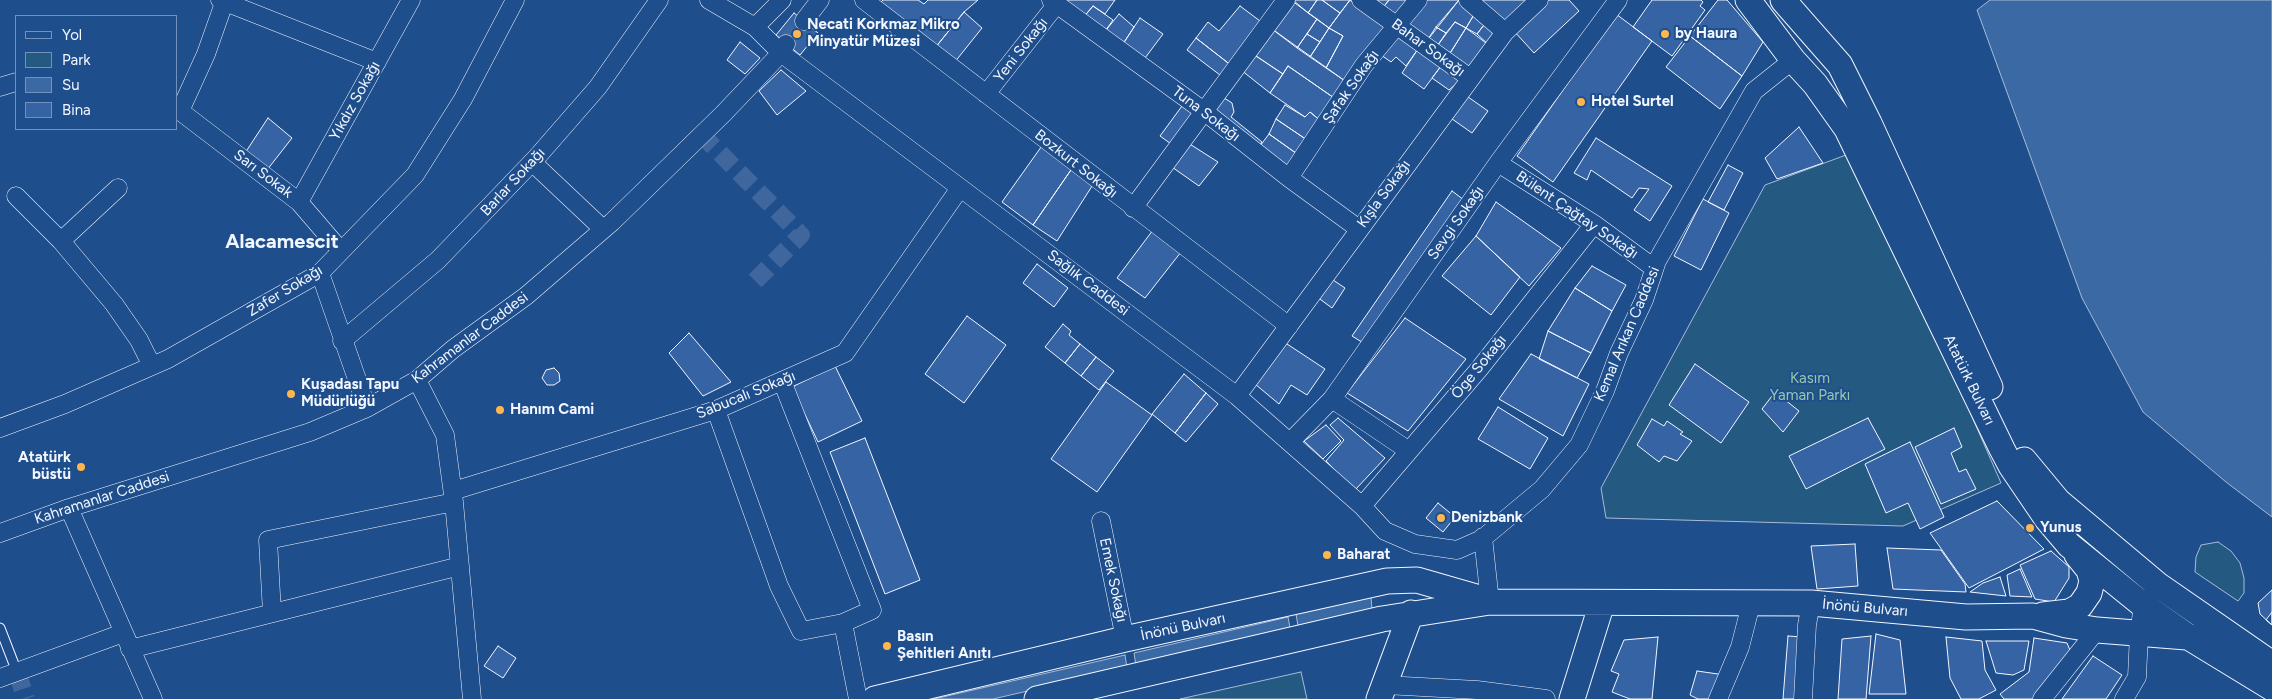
<!DOCTYPE html>
<html>
<head>
<meta charset="utf-8">
<style>
	body { margin:0 }
	#map { position:relative; width:2272px; height:699px; overflow:hidden; background:#1f4e8c; font-family:Figtree,sans-serif }
	canvas { display:block }
	.legend { position:absolute; left:15px; top:15px; width:162px; height:115px; box-sizing:border-box; background:#1f4e8c; border:1px solid #7391ba; margin:0; padding:6px 9px; list-style:none; font-size:15px; color:#f2f6ff }
	.legend li { display:flex; align-items:center; gap:10px; height:25px }
	.legend b { width:25px; border:1px solid #7391ba }
</style>
</head>
<body>
<div id="map">
<canvas width="2272" height="699"></canvas>
<ul class="legend">
<li><b style="height:6px;background:#1f4e8c"></b>Yol</li>
<li><b style="height:14px;background:#245a82"></b>Park</li>
<li><b style="height:14px;background:#3b69a3"></b>Su</li>
<li><b style="height:14px;background:#3563a3"></b>Bina</li>
</ul>
</div>
<script>
const context = document.querySelector('canvas').getContext('2d');
context.lineJoin = 'round';
function paint(path, color) { context.fillStyle = color; context.fill(path, 'evenodd'); }
const toPath = rows => new Path2D(rows.map(r => 'M' + r).join(''));
function strokePath(path, color, width, dash) { context.strokeStyle = color; context.lineWidth = width; context.lineCap = dash ? 'butt' : 'round'; context.setLineDash(dash || []); context.stroke(path); }
function write(font, color, halo, rows, align = 'center') {
  context.font = font + ' Figtree,sans-serif'; context.lineWidth = 4; context.setLineDash([]); context.textBaseline = 'middle'; context.strokeStyle = halo; context.fillStyle = color; for (const [text, x, y, turn = 0] of rows) {
    context.save(); context.translate(x, y); context.rotate((+turn || 0) * Math.PI / 180); context.textAlign = isNaN(turn) ? turn : align; if (halo) context.strokeText(text, 0, 0); context.fillText(text, 0, 0); context.restore();
  }
}
const green = toPath([
	[1846,155,1942,348,2001,483,1903,526,1606,518,1601,488,1765,185,1846,155],
	[2218,542,2231,551,2240,563,2244,578,2244,593,2238,601,2195,572,2196,557,2201,545,2218,542],
	[1301,672,1307,699,1180,699,1301,672]
]);
const water = toPath([
	[1990,0,2272,0,2272,517,2226,482,2143,412,2082,298,1977,10,1990,0],
	[1371,597,1372,609,1298,626,1296,614,1371,597],
	[1288,617,1290,628,1136,666,1134,653,1288,617],
	[1125,655,1127,668,993,699,934,699,1125,655]
]);
const building = toPath([
	[883,0,918,0,924,4,928,0,978,0,964,12,935,48,877,6,883,0],
	[1060,0,1115,0,1105,14,1093,6,1082,19,1060,0],
	[1293,0,1317,0,1308,13,1293,0],
	[1317,0,1322,0,1340,13,1329,28,1308,13,1317,0],
	[1322,0,1350,0,1340,13,1322,0],
	[1350,0,1363,12,1391,25,1348,83,1326,68,1343,36,1329,28,1350,0],
	[1368,0,1389,0,1381,10,1368,0],
	[1389,0,1407,0,1397,22,1381,10,1389,0],
	[1426,0,1459,0,1426,42,1404,27,1426,0],
	[1459,0,1475,13,1466,28,1455,22,1446,33,1436,27,1459,0],
	[1475,0,1533,0,1505,28,1475,0],
	[1545,0,1569,0,1579,11,1534,53,1513,30,1545,0],
	[1652,0,1701,0,1703,2,1700,6,1705,10,1672,56,1633,27,1652,0],
	[1718,0,1727,0,1763,42,1742,76,1690,36,1718,0],
	[1292,1,1317,19,1297,48,1272,29,1292,1],
	[1093,6,1113,20,1103,34,1082,19,1093,6],
	[1240,6,1264,24,1232,66,1196,38,1208,22,1219,31,1240,6],
	[964,12,982,28,954,63,935,48,964,12],
	[794,13,818,33,800,55,776,35,794,13],
	[1475,13,1487,21,1477,34,1466,28,1475,13],
	[1119,14,1134,27,1121,47,1103,34,1119,14],
	[1616,14,1652,41,1553,182,1517,156,1616,14],
	[1140,18,1163,34,1142,62,1121,47,1140,18],
	[1317,19,1329,28,1320,42,1307,34,1317,19],
	[1487,21,1501,33,1490,46,1477,34,1487,21],
	[1455,22,1466,28,1447,58,1435,49,1455,22],
	[1436,27,1446,33,1435,49,1426,42,1436,27],
	[1329,28,1343,36,1326,68,1310,57,1329,28],
	[1466,28,1490,46,1469,75,1447,58,1466,28],
	[1272,29,1348,83,1337,100,1288,66,1283,74,1253,54,1272,29],
	[1401,31,1420,46,1406,66,1396,57,1391,62,1381,55,1401,31],
	[1307,34,1320,42,1310,57,1297,48,1307,34],
	[1690,36,1742,76,1720,109,1666,67,1690,36],
	[1196,38,1232,66,1224,78,1187,50,1196,38],
	[740,42,760,58,745,74,727,60,740,42],
	[1420,46,1444,62,1424,89,1402,73,1420,46],
	[1253,54,1283,74,1270,93,1241,70,1253,54],
	[1444,62,1466,79,1461,87,1456,84,1449,90,1432,78,1444,62],
	[1288,66,1337,100,1322,122,1310,112,1305,117,1270,93,1288,66],
	[781,70,806,91,777,115,759,91,781,70],
	[1461,92,1488,111,1472,133,1445,114,1461,92],
	[1221,96,1232,103,1234,112,1231,117,1262,142,1257,150,1209,113,1221,96],
	[1185,102,1198,112,1174,146,1160,136,1185,102],
	[1285,105,1305,117,1310,112,1322,122,1310,142,1276,119,1285,105],
	[268,118,292,138,267,170,245,153,268,118],
	[1276,119,1310,142,1300,156,1269,134,1276,119],
	[1799,127,1823,163,1777,179,1765,158,1799,127],
	[1269,134,1300,156,1288,172,1257,150,1269,134],
	[1596,138,1672,186,1650,221,1634,210,1649,189,1639,188,1632,198,1591,170,1587,180,1574,173,1596,138],
	[1185,141,1218,162,1199,186,1169,165,1185,141],
	[1044,143,1073,167,1033,225,1002,202,1044,143],
	[1728,165,1743,173,1724,210,1708,202,1728,165],
	[1073,167,1094,183,1057,241,1033,225,1073,167],
	[1452,191,1464,200,1365,344,1352,336,1452,191],
	[1703,199,1729,213,1701,270,1674,256,1703,199],
	[1496,202,1561,248,1529,286,1476,236,1496,202],
	[1153,230,1181,252,1145,298,1117,278,1153,230],
	[1476,236,1520,277,1491,315,1442,276,1476,236],
	[1037,264,1068,288,1054,307,1023,283,1037,264],
	[1592,266,1626,285,1612,311,1575,288,1592,266],
	[1327,276,1345,288,1332,308,1313,294,1327,276],
	[1575,288,1612,311,1591,353,1548,331,1575,288],
	[967,316,1006,345,964,403,925,374,967,316],
	[1405,318,1466,359,1408,431,1347,393,1405,318],
	[1063,324,1071,331,1069,335,1080,344,1065,363,1045,347,1063,324],
	[1548,331,1591,353,1577,378,1539,359,1548,331],
	[689,333,731,382,703,396,669,353,689,333],
	[1284,342,1325,369,1307,395,1291,385,1279,404,1255,384,1284,342],
	[1080,344,1096,357,1081,376,1065,363,1080,344],
	[1531,354,1589,384,1563,436,1499,399,1531,354],
	[1096,357,1114,371,1099,390,1081,376,1096,357],
	[1695,364,1749,402,1721,443,1669,405,1695,364],
	[835,366,862,421,818,442,792,387,835,366],
	[554,368,559,373,560,381,554,385,547,385,542,378,546,370,554,368],
	[1184,374,1206,393,1175,433,1152,414,1184,374],
	[1106,382,1152,415,1097,492,1051,459,1106,382],
	[1775,392,1799,411,1783,432,1762,409,1775,392],
	[1206,393,1218,404,1186,442,1175,433,1206,393],
	[1498,407,1548,438,1530,469,1478,439,1498,407],
	[1338,418,1385,458,1355,490,1326,461,1344,440,1330,425,1338,418],
	[1868,418,1885,449,1806,489,1789,456,1868,418],
	[1652,419,1664,426,1667,421,1683,432,1680,434,1692,441,1677,461,1664,456,1659,462,1637,445,1652,419],
	[1326,425,1341,441,1323,459,1304,441,1326,425],
	[1954,428,1962,447,1951,453,1959,472,1966,469,1976,489,1941,504,1915,447,1954,428],
	[865,438,920,580,885,594,830,452,865,438],
	[1910,442,1944,517,1920,529,1908,503,1886,513,1865,464,1910,442],
	[1997,501,2044,549,1969,588,1930,533,1997,501],
	[1438,503,1455,517,1443,532,1426,518,1438,503],
	[1855,544,1858,586,1817,589,1811,546,1855,544],
	[1887,548,1941,550,1965,584,1966,592,1893,589,1887,548],
	[2051,551,2069,567,2069,578,2054,602,2035,599,2020,565,2051,551],
	[2020,569,2032,597,2010,596,2007,575,2020,569],
	[2000,577,2006,596,1970,592,1983,583,2000,577],
	[2272,590,2272,625,2260,614,2258,603,2272,590],
	[2272,612,2272,625,2266,620,2272,612],
	[1876,634,1900,640,1906,694,1869,694,1876,634],
	[1788,636,1803,637,1800,699,1783,699,1788,636],
	[1871,636,1866,699,1838,699,1842,639,1871,636],
	[1658,637,1652,699,1630,699,1612,692,1619,674,1611,671,1624,640,1658,637],
	[1946,637,1982,641,1985,670,1996,690,1979,699,1961,699,1950,678,1946,637],
	[2034,638,2067,643,2072,655,2035,699,2004,699,2000,694,2029,672,2034,638],
	[1986,641,2029,641,2024,670,2013,675,1996,673,1986,641],
	[498,646,516,658,503,678,484,666,498,646],
	[2093,656,2122,675,2106,699,2062,699,2093,656],
	[1697,671,1725,675,1715,699,1698,699,1690,695,1697,671]
]);
const streetTunnel = toPath([
	[786,44,804,21],
	[701,134,801,235,750,286],
	[17,672,26,699]
]);
const lane = toPath([
	[0,628,17,672]
]);
const street = toPath([
	[220,0,377,62],
	[709,0,755,27,781,53,1237,396,1362,506,1385,531,1415,544,1457,550,1482,539,1542,489,1579,445,1605,391,1619,353,1644,300,1657,261,1754,91,1793,60],
	[864,0,1289,326],
	[1051,0,1205,112,1289,178,1359,229],
	[1361,0,1470,78],
	[1468,0,1505,32],
	[804,21,820,0],
	[755,27,782,0],
	[0,87,16,82],
	[986,94,1056,5],
	[176,108,299,202,341,251],
	[180,111,206,54,224,3],
	[532,162,603,229],
	[1498,163,1594,224,1654,268],
	[1289,178,1364,65,1418,0],
	[16,196,61,241,114,304,139,340,152,366],
	[299,202,411,0],
	[1133,208,1286,0],
	[61,241,118,188],
	[320,273,367,408],
	[342,341,438,260,537,157,598,87,659,0],
	[417,380,445,435,454,502,472,699],
	[782,381,872,610,843,623],
	[1237,396,1505,32,1539,0],
	[1332,399,1409,451],
	[716,410,779,586,801,631,843,623,858,699],
	[0,428,65,404,168,359,320,273,415,175,463,99,515,0],
	[1290,442,1332,399,1498,163,1618,0],
	[453,491,716,410,845,353,960,188],
	[1362,506,1480,368,1594,224],
	[69,508,153,699],
	[1101,521,1125,639],
	[0,533,69,508,310,432,367,408,417,380,453,349,526,296,612,222,723,114,781,53,786,44],
	[1483,537,1490,602],
	[272,613,268,540,454,502],
	[130,649,460,566],
	[0,678,123,633],
	[1385,685,1477,690,1546,699],
	[1718,699,1740,647,1751,604],
	[1803,699,1807,625,1811,603],
	[2042,699,2097,630],
	[2124,699,2137,677,2139,634,2143,605,2149,598]
]);
const secondary = toPath([
	[1748,0,1793,60,1815,84,1847,129,2002,449,2011,466,2047,519,2069,545,2143,605,2190,638,2272,688],
	[1783,0,1840,65,1869,123,1990,387],
	[2024,460,2058,501,2158,585,2272,664],
	[2043,615,2069,612,2080,606,2089,593,2092,581,2089,570,2077,555],
	[875,699,1125,639,1387,581,1417,580,1483,599],
	[1037,699,1382,619,1490,602,1811,603,1966,617,2033,616,2066,625,2097,630,2238,641],
	[1379,699,1411,613],
	[1572,699,1602,603]
]);
const markers = [
	[797,34,5,"#ffb74d"],
	[1665,34,5,"#ffb74d"],
	[1581,102,5,"#ffb74d"],
	[291,394,5,"#ffb74d"],
	[500,410,5,"#ffb74d"],
	[81,467,5,"#ffb74d"],
	[1441,518,5,"#ffb74d"],
	[2030,528,5,"#ffb74d"],
	[1327,555,5,"#ffb74d"],
	[887,646,5,"#ffb74d"]
];
const poiNames = [
	["Necati Korkmaz Mikro",807,25],
	["Minyatür Müzesi",807,42],
	["by Haura",1675,34],
	["Hotel Surtel",1591,102],
	["Kuşadası Tapu",301,385],
	["Müdürlüğü",301,402],
	["Hanım Cami",510,410],
	["Atatürk",71,458,"right"],
	["büstü",71,475,"right"],
	["Denizbank",1451,518],
	["Yunus",2040,528],
	["Baharat",1337,555],
	["Basın",897,637],
	["Şehitleri Anıtı",897,654]
];
const streetNames = [
	["Bahar Sokağı",1428,48,36],
	["Yeni Sokağı",1021,50,-52],
	["Şafak Sokağı",1351,87,-55],
	["Yıkdız Sokağı",355,101,-61],
	["Tuna Sokağı",1206,114,37],
	["Bozkurt Sokağı",1076,164,38],
	["Sarı Sokak",263,174,37],
	["Barlar Sokağı",513,182,-47],
	["Kışla Sokağı",1384,194,-54],
	["Bülent Çağtay Sokağı",1577,215,34],
	["Sevgi Sokağı",1456,223,-55],
	["Sağlık Caddesi",1088,283,37],
	["Zafer Sokağı",285,291,-31],
	["Kemal Arıkan Caddesi",1627,334,-67],
	["Kahramanlar Caddesi",470,338,-37],
	["Öge Sokağı",1479,367,-51],
	["Atatürk Bulvarı",1969,380,64],
	["Sabucalı Sokağı",746,395,-22],
	["Kahramanlar Caddesi",102,498,-18],
	["Emek Sokağı",1113,580,78],
	["İnönü Bulvarı",1865,608,5],
	["İnönü Bulvarı",1183,627,-12]
];
const parkNames = [
	["Kasım",1810,379],
	["Yaman Parkı",1810,396]
];
const districtNames = [
	["Alacamescit",282,242]
];
paint(green, '#245a82');
strokePath(green, '#a8bbd7', 1);
paint(water, '#3b69a3');
strokePath(water, '#a8bbd7', 1);
paint(building, '#3563a3');
strokePath(building, '#f2f6ff', 1);
strokePath(streetTunnel, '#3f679d', 18, [18, 9]);
strokePath(lane, '#f2f6ff', 11);
strokePath(street, '#f2f6ff', 19);
strokePath(secondary, '#f2f6ff', 27);
strokePath(lane, '#1f4e8c', 9);
strokePath(street, '#1f4e8c', 18);
strokePath(secondary, '#1f4e8c', 25);
for (const [x, y, r, color] of markers) { const dot = new Path2D(); dot.arc(x, y, r, 0, 2 * Math.PI); context.fillStyle = color; context.fill(dot); strokePath(dot, '#1f4e8c', 2); }
write('bold 15px', '#f2f6ff', '#1f4e8c', poiNames, 'left');
write('15px', '#f2f6ff', '#1f4e8c', streetNames);
write('15px', '#97c8a6', '#1f4e8c', parkNames);
write('bold 20px', '#f2f6ff', '#1f4e8c', districtNames);
</script>
</body>
</html>
